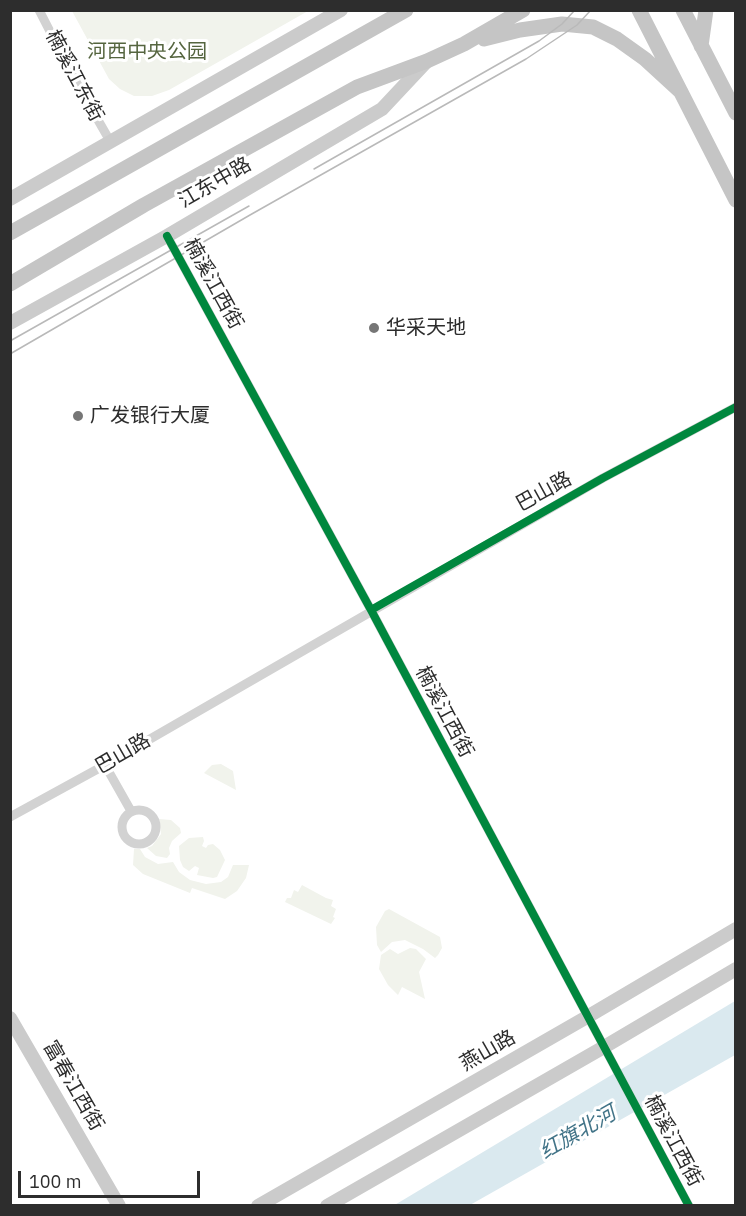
<!DOCTYPE html>
<html>
<head>
<meta charset="utf-8">
<style>
	body { margin:0 }
	#map { position:relative; width:746px; height:1216px; overflow:hidden; background:#fff; font-family:"IBM Plex Sans",sans-serif }
	canvas { display:block }
	.frame { position:absolute; inset:0; border:12px solid #2d2d2d; pointer-events:none }
	.scale { position:absolute; left:18px; top:1171px; width:182px; height:27px; box-sizing:border-box; border:3px solid #2d2d2d; border-top:0; padding-left:8px; font-size:18px; line-height:21px; white-space:nowrap; color:#2d2d2d; -webkit-text-stroke:4px #fff; paint-order:stroke }
</style>
</head>
<body>
<div id="map">
<canvas width="746" height="1216"></canvas>
<div class="frame"></div>
<div class="scale">100 m</div>
</div>
<script>
const context = document.querySelector('canvas').getContext('2d');
context.lineJoin = 'round';
function paint(path, color) { context.fillStyle = color; context.fill(path, 'evenodd'); }
const toPath = rows => new Path2D(rows.map(r => 'M' + r).join(''));
function strokePath(path, color, width, dash) { context.strokeStyle = color; context.lineWidth = width; context.lineCap = dash ? 'butt' : 'round'; context.setLineDash(dash || []); context.stroke(path); }
function write(font, color, halo, rows, align = 'center') {
  context.font = font + ' "IBM Plex Sans","Noto Sans SC",sans-serif'; context.lineWidth = 6; context.setLineDash([]); context.textBaseline = 'middle'; context.strokeStyle = halo; context.fillStyle = color; for (const [text, x, y, turn = 0] of rows) {
    context.save(); context.translate(x, y); context.rotate((+turn || 0) * Math.PI / 180); context.textAlign = isNaN(turn) ? turn : align; if (halo) context.strokeText(text, 0, 0); context.fillText(text, 0, 0); context.restore();
  }
}
const green = toPath([
	[72,11,308,11,169,90,152,96,134,96,120,89,109,79],
	[221,764,233,771,236,790,204,773,212,765],
	[159,819,171,820,180,828,181,833,172,841,169,848,170,854,167,858,156,856,147,848,152,846,161,834],
	[203,837,204,841,202,846,206,848,208,845,213,844,220,850,225,860,217,877,213,878,197,875,199,868,195,866,189,871,183,867,180,860,179,846,189,838],
	[134,849,140,849,145,857,158,864,173,862,179,872,190,880,206,884,221,882,228,877,233,865,249,865,246,878,237,891,225,899,192,888,190,893,143,874,133,865],
	[302,885,326,898,333,900,331,906,336,909,333,917,335,918,331,924,285,902,287,898,291,898,294,890,298,892],
	[389,909,440,937,442,948,438,955,435,958,423,949,405,940,392,942,381,952,377,945,376,927,385,911],
	[410,948,416,949,426,959,419,972,425,999,402,987,398,995,388,985,379,969,381,955,390,949,398,954]
]);
const water = toPath([
	[735,1001,735,1055,470,1205,393,1206]
]);
const street = toPath([
	[39,10,75,80,110,141],
	[167,236,371,610,689,1206],
	[105,765,131,811],
	'122 827a17 17 0 1 1 34 0a17 17 0 1 1-34 0Z',
	[10,817,105,765,603,478,736,407]
]);
const secondary = toPath([
	[10,199,341,10],
	[10,323,167,236,382,109,427,61],
	[10,1018,119,1206],
	[258,1206,587,1017,736,929],
	[327,1206,604,1047,736,969]
]);
const primary = toPath([
	[639,10,736,200],
	[683,10,736,113],
	[484,39,520,30,562,24,593,27,617,39,645,59,681,92],
	[701,46,706,10],
	[10,233,406,10],
	[10,284,144,205,357,87,427,61,464,44,523,10]
]);
const tram = toPath([
	[314,169,539,41,562,24,575,10],
	[10,341,249,206],
	[10,354,250,215,526,59,577,25,591,10]
]);
const cycleway = toPath([
	[167,236,371,610,689,1206],
	[371,610,603,478,736,407]
]);
const markers = [
	[374,328,6,"#767676"],
	[78,416,6,"#767676"]
];
const parkNames = [
	["河西中央公园",147,52]
];
const streetNames = [
	["楠溪江东街",74,76,62],
	["江东中路",215,183,-30],
	["楠溪江西街",213,284,61],
	["巴山路",544,492,-29],
	["楠溪江西街",444,712,62],
	["巴山路",123,754,-30],
	["燕山路",488,1051,-30],
	["富春江西街",73,1086,60],
	["楠溪江西街",673,1141,62]
];
const poiNames = [
	["华采天地",386,328],
	["广发银行大厦",90,416]
];
const waterNames = [
	["红旗北河",578,1133,-30]
];
paint(green, '#f1f3ec');
paint(water, '#dae9ef');
strokePath(street, '#d2d2d2', 9);
strokePath(secondary, '#cbcbcb', 14);
strokePath(primary, '#c5c5c5', 15);
strokePath(tram, '#b9b9b9', 1.5);
strokePath(cycleway, '#00873e', 8);
for (const [x, y, r, color] of markers) { const dot = new Path2D(); dot.arc(x, y, r, 0, 2 * Math.PI); context.fillStyle = color; context.fill(dot); strokePath(dot, '#fff', 2); }
write('20px', '#55653f', '#fff', parkNames);
write('20px', '#2d2d2d', '#fff', streetNames);
write('20px', '#2d2d2d', '#fff', poiNames, 'left');
write('italic 21px', '#427488', '#fff', waterNames);
</script>
</body>
</html>
